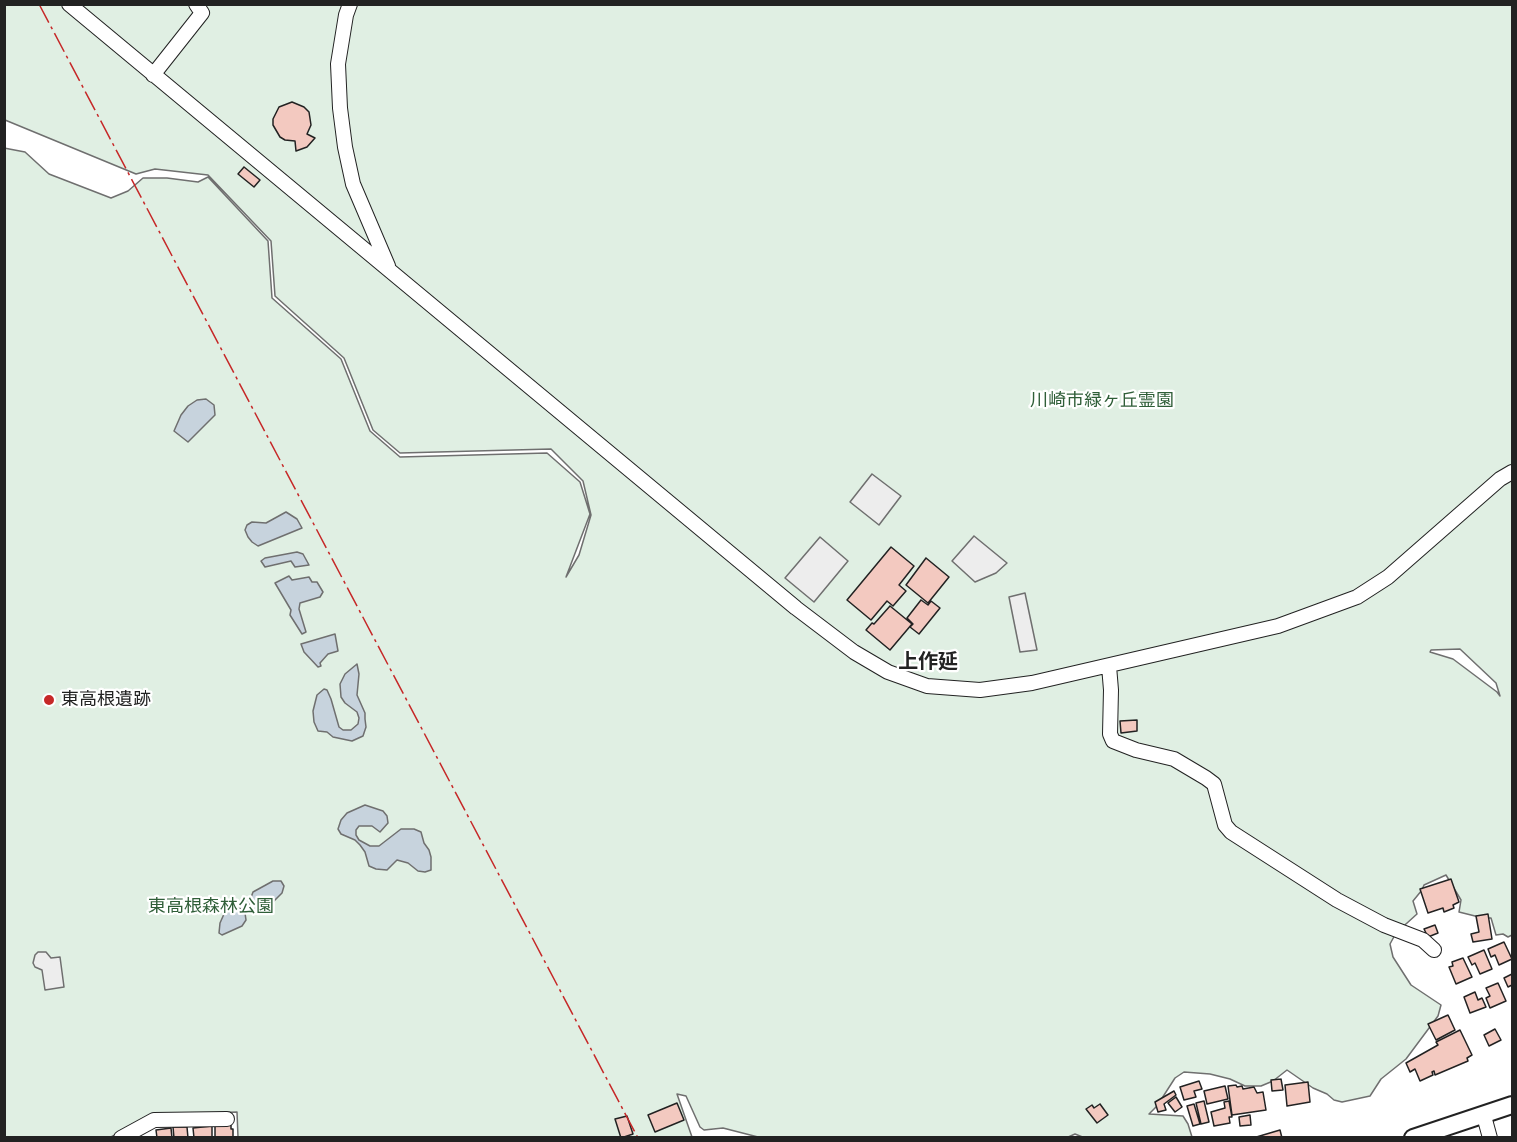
<!DOCTYPE html>
<html>
<head>
<meta charset="utf-8">
<style>
	body { margin:0 }
	#map { position:relative; width:1517px; height:1142px; overflow:hidden; background:#fff; font-family:"Fira Sans",sans-serif }
	canvas { display:block }
	.frame { position:absolute; inset:0; border:6px solid #222; pointer-events:none }
</style>
</head>
<body>
<div id="map">
<canvas width="1517" height="1142"></canvas>
<div class="frame"></div>
</div>
<script>
const context = document.querySelector('canvas').getContext('2d');
context.lineJoin = 'round';
function paint(path, color) { context.fillStyle = color; context.fill(path, 'evenodd'); }
const toPath = rows => new Path2D(rows.map(r => 'M' + r).join(''));
function strokePath(path, color, width, dash) { context.strokeStyle = color; context.lineWidth = width; context.lineCap = dash ? 'butt' : 'round'; context.setLineDash(dash || []); context.stroke(path); }
function write(font, color, halo, rows, align = 'center') {
  context.font = font + ' "Fira Sans","Noto Sans JP",sans-serif'; context.lineWidth = 4.5; context.setLineDash([]); context.textBaseline = 'middle'; context.strokeStyle = halo; context.fillStyle = color; for (const [text, x, y, turn = 0] of rows) {
    context.save(); context.translate(x, y); context.rotate((+turn || 0) * Math.PI / 180); context.textAlign = isNaN(turn) ? turn : align; if (halo) context.strokeText(text, 0, 0); context.fillText(text, 0, 0); context.restore();
  }
}
const green = toPath([
	[5,5,1512,5,1512,935,1508,937,1503,934,1496,935,1491,918,1483,918,1459,912,1461,900,1446,875,1424,885,1422,890,1413,901,1417,914,1396,933,1390,944,1393,957,1411,985,1441,1005,1438,1016,1406,1059,1381,1079,1370,1096,1342,1102,1334,1100,1327,1094,1313,1088,1287,1070,1273,1081,1261,1086,1245,1086,1230,1079,1210,1074,1184,1072,1175,1078,1157,1106,1149,1114,1183,1116,1188,1124,1192,1137,1085,1138,1075,1134,1066,1138,758,1137,723,1128,704,1130,700,1127,686,1096,677,1094,692,1137,238,1137,237,1112,152,1115,111,1137,5,1137,4,148,25,152,49,174,111,198,128,191,143,178,167,178,198,182,208,177,268,241,272,298,341,359,370,431,400,457,547,453,580,482,590,514,566,577,579,555,591,515,583,481,551,449,400,453,373,430,344,358,275,296,271,241,208,175,155,169,136,174,5,120,5,5],
	[1460,649,1496,683,1500,696,1497,692,1453,659,1430,652,1431,650,1460,649]
]);
const parking = toPath([
	[872,474,901,496,879,525,850,502,872,474],
	[974,536,1007,563,996,573,975,582,952,561,974,536],
	[820,537,848,561,814,602,785,578,820,537],
	[1025,593,1037,650,1020,652,1009,597,1025,593],
	[38,952,46,952,51,958,60,957,64,987,45,990,42,970,35,967,33,963,35,955,38,952]
]);
const water = toPath([
	[206,399,214,405,215,415,188,442,174,431,181,415,188,406,197,400,206,399],
	[286,512,297,519,302,528,258,546,252,542,248,537,245,530,247,525,252,522,266,523,286,512],
	[297,552,303,554,309,565,295,567,291,561,265,567,261,561,265,558,297,552],
	[289,576,292,580,309,577,312,582,317,582,323,592,320,597,300,603,299,609,306,632,302,634,290,615,291,610,275,583,289,576],
	[335,634,338,651,328,654,320,663,321,666,318,667,304,652,301,644,335,634],
	[357,664,359,674,357,695,365,713,365,719,366,727,363,736,352,741,333,737,327,732,318,731,314,722,313,711,317,695,324,689,327,690,331,699,339,727,343,730,351,730,358,724,359,718,357,712,345,703,341,697,340,684,345,674,357,664],
	[365,805,383,811,387,816,388,823,380,832,372,826,359,826,356,830,356,835,359,840,370,846,379,846,401,829,414,829,421,832,424,843,429,850,431,857,431,870,425,872,418,871,408,863,397,860,387,870,376,869,369,866,365,852,360,845,355,840,341,834,338,829,341,820,347,813,365,805],
	[273,881,281,881,284,886,282,893,269,906,262,910,253,911,250,908,249,903,253,892,273,881],
	[240,908,245,913,246,920,242,926,222,935,219,933,220,923,224,914,233,909,240,908]
]);
const building = toPath([
	[292,102,304,107,309,112,311,125,307,134,315,138,307,147,296,151,295,141,285,140,280,137,273,125,273,119,279,107,292,102],
	[244,167,260,180,254,187,238,174,244,167],
	[891,547,914,566,899,585,906,591,893,606,887,601,871,620,847,600,891,547],
	[926,558,949,577,928,603,906,585,926,558],
	[921,600,928,605,931,601,940,608,919,634,910,627,913,624,907,618,921,600],
	[890,606,912,624,890,650,866,630,872,623,874,624,890,606],
	[1137,720,1137,731,1121,733,1120,721,1137,720],
	[1451,879,1459,902,1453,905,1454,908,1444,912,1443,908,1428,913,1420,889,1451,879],
	[1488,914,1492,939,1473,942,1471,934,1479,932,1476,916,1488,914],
	[1435,925,1438,933,1428,937,1424,929,1435,925],
	[1504,942,1512,959,1499,965,1495,955,1491,957,1488,949,1504,942],
	[1484,950,1492,969,1480,974,1475,963,1472,965,1468,957,1484,950],
	[1463,958,1472,977,1456,984,1449,967,1453,966,1452,962,1463,958],
	[1512,974,1512,985,1508,987,1504,978,1512,974],
	[1498,983,1506,1001,1490,1008,1486,998,1490,996,1486,988,1498,983],
	[1475,992,1478,1000,1482,998,1486,1007,1470,1013,1464,997,1475,992],
	[1448,1015,1455,1030,1436,1040,1428,1024,1448,1015],
	[1495,1029,1501,1040,1489,1046,1484,1035,1495,1029],
	[1460,1030,1472,1055,1467,1058,1468,1061,1435,1075,1434,1071,1432,1072,1433,1075,1420,1081,1415,1069,1410,1072,1406,1063,1438,1045,1436,1042,1460,1030],
	[1281,1079,1283,1090,1272,1091,1271,1080,1281,1079],
	[1199,1081,1202,1089,1194,1091,1196,1097,1184,1100,1180,1087,1199,1081],
	[1308,1082,1310,1102,1287,1106,1285,1085,1308,1082],
	[1236,1085,1237,1087,1242,1086,1243,1089,1254,1087,1257,1093,1263,1092,1266,1110,1232,1115,1228,1086,1236,1085],
	[1225,1086,1228,1099,1207,1104,1204,1091,1225,1086],
	[1174,1091,1176,1095,1164,1104,1166,1110,1158,1112,1155,1102,1174,1091],
	[1176,1097,1182,1107,1175,1112,1168,1103,1176,1097],
	[1204,1101,1209,1122,1201,1124,1196,1103,1204,1101],
	[1229,1101,1232,1117,1229,1117,1230,1123,1214,1126,1211,1112,1225,1108,1224,1102,1229,1101],
	[677,1103,684,1120,655,1132,648,1115,677,1103],
	[1100,1104,1108,1115,1097,1123,1086,1109,1092,1105,1094,1108,1100,1104],
	[1194,1104,1200,1124,1193,1126,1187,1106,1194,1104],
	[1250,1115,1251,1125,1240,1126,1239,1117,1250,1115],
	[627,1116,633,1134,621,1138,615,1119,627,1116],
	[215,1125,231,1125,231,1129,233,1129,233,1138,215,1138,215,1125],
	[212,1126,212,1138,194,1138,193,1128,212,1126],
	[173,1127,187,1127,188,1138,174,1138,173,1127],
	[171,1128,172,1138,157,1138,156,1130,171,1128],
	[1280,1130,1282,1138,1253,1138,1280,1130]
]);
const minor = toPath([
	[69,4,796,608,854,652,888,672,927,686,980,690,1032,683,1278,626,1357,597,1388,577,1500,479,1512,472],
	[350,4,346,15,338,64,340,108,345,147,353,184,388,266],
	[153,75,202,13,196,4],
	[1109,666,1111,690,1110,734,1113,741,1136,750,1174,759,1206,778,1214,784,1225,825,1231,832,1337,900,1384,925,1423,940,1434,950],
	[1484,1116,1490,1138],
	[121,1138,154,1120,227,1119]
]);
const tertiary = toPath([
	[1413,1138,1512,1105]
]);
const power = toPath([
	[39,4,638,1138]
]);
const markers = [
	[49,700,6,"#c62828"]
];
const parkNames = [
	["川崎市緑ヶ丘霊園",1102,401],
	["東高根森林公園",211,907]
];
const poiNames = [
	["東高根遺跡",61,700]
];
const neighbourhoodNames = [
	["上作延",928,662]
];
paint(green, '#e0efe3');
strokePath(green, '#6f6f6f', 1.5);
paint(parking, '#ededed');
strokePath(parking, '#6f6f6f', 1.5);
paint(water, '#c7d3dd');
strokePath(water, '#6f6f6f', 1.5);
paint(building, '#f3c9c0');
strokePath(building, '#222', 1.5);
strokePath(minor, '#222', 16);
strokePath(tertiary, '#222', 20);
strokePath(minor, '#fff', 14);
strokePath(tertiary, '#fff', 16);
strokePath(power, '#c62828', 1.5, [21, 4.5, 3, 4.5]);
for (const [x, y, r, color] of markers) { const dot = new Path2D(); dot.arc(x, y, r, 0, 2 * Math.PI); context.fillStyle = color; context.fill(dot); strokePath(dot, '#fff', 2); }
write('18px', '#2f5e38', '#fff', parkNames);
write('18px', '#222', '#fff', poiNames, 'left');
write('bold 20px', '#222', '#fff', neighbourhoodNames);
</script>
</body>
</html>
